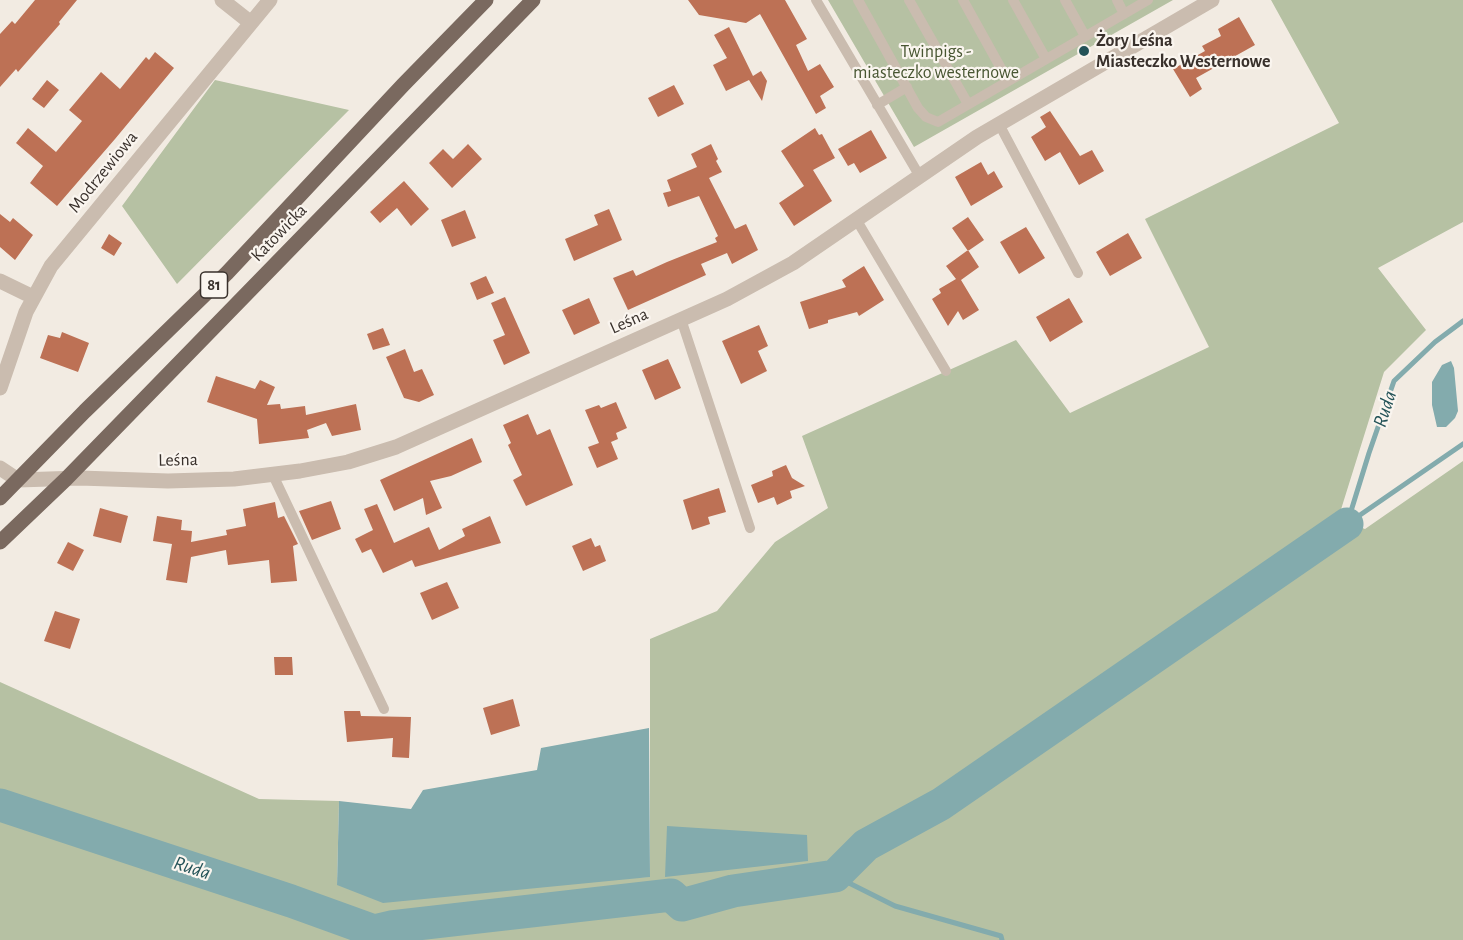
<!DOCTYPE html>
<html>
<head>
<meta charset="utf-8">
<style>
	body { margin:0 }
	canvas { display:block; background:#f2ebe2 }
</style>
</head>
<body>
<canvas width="1463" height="940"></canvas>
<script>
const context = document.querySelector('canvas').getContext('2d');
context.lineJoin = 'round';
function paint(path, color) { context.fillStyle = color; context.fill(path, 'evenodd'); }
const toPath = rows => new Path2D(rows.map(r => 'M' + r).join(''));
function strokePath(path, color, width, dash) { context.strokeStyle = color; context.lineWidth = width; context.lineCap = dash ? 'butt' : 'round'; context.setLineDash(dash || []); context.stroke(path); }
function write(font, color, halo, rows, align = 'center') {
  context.font = font + ' "Alegreya Sans",sans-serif'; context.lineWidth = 4.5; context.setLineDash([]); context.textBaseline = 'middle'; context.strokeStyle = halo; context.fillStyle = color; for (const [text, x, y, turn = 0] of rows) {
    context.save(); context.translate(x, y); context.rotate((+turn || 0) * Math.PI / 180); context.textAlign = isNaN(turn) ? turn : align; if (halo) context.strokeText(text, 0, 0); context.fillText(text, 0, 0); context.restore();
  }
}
const green = toPath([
	[828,0,1173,0,914,147],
	[1271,0,1463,0,1463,222,1378,268,1426,330,1384,372,1338,519,1365,529,1463,461,1463,940,0,940,0,682,259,799,339,801,337,885,650,877,650,639,717,611,775,542,828,508,802,436,1016,340,1070,413,1209,347,1145,219,1339,123],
	[215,80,349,110,177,284,122,206]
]);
const water = toPath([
	[1451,361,1454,368,1458,411,1455,418,1446,427,1437,427,1432,405,1432,382,1442,365],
	[649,728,650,877,383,903,337,885,339,801,411,809,423,790,537,770,541,748],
	[667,826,807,835,808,861,665,877]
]);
const stream = toPath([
	[1347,524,1369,453,1394,381,1435,342,1463,321],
	[1347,524,1463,444],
	[835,876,895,906,1001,936,1002,940]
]);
const river = toPath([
	[0,805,291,901,374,931,378,940],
	[374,931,391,927,671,895,682,905,733,891,835,876,866,845,941,804,1347,524]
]);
const building = toPath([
	[35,0,77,0,59,22,60,24,18,72,16,69,0,87,0,34,12,21,15,24],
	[688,0,785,0,807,39,796,45,808,71,820,64,834,87,820,96,826,108,816,114,760,14,746,23,699,15],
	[1239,17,1255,45,1196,78,1202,89,1190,97,1173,69,1205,51,1202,46,1221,36,1218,29],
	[729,27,753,76,761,71,767,81,762,101,749,80,726,91,713,65,727,58,714,35],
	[155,52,174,68,115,139,57,206,30,183,43,166,16,143,28,128,56,152,82,121,69,110,101,72,120,89,146,57,149,60],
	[47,80,59,90,44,108,32,99],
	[674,85,684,104,658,117,648,98],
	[1050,111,1080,156,1092,150,1104,171,1079,185,1060,152,1045,161,1031,137,1046,127,1040,117],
	[815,128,819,135,822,134,835,158,813,170,832,201,794,226,779,203,804,186,781,151],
	[871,130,887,158,860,173,854,163,848,166,838,149],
	[468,144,482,159,452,188,429,163,443,149,453,159],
	[711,144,718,159,716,161,722,172,709,178,735,229,746,224,758,250,732,264,727,253,701,264,706,275,628,310,613,278,633,270,636,276,667,262,717,242,715,238,718,236,699,196,668,207,663,193,671,191,667,180,697,167,691,154],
	[981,162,988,175,994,171,1003,187,971,206,955,177],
	[404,181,429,209,411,226,397,208,380,223,370,212],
	[609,209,622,240,574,261,565,239,598,225,594,215],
	[465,210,476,238,452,247,441,220],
	[0,214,10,222,13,218,33,235,15,260,0,247],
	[968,217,984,240,968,251,952,228],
	[1026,227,1045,258,1019,274,1000,242],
	[1128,233,1142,258,1110,276,1096,252],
	[109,234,122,243,114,256,101,248],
	[968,250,979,267,961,280,979,310,963,320,958,311,948,326,932,299,941,293,939,289,956,279,946,266],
	[864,266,884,300,859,316,857,312,828,320,828,323,809,329,800,302,846,287,842,280],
	[486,276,494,293,477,300,470,283],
	[505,297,530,353,504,365,493,340,505,335,491,303],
	[589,298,600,323,574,335,562,310],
	[1069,298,1083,322,1050,342,1036,317],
	[759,325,768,346,758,351,767,371,741,384,722,341],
	[383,328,390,345,373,350,367,334],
	[62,332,89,343,78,372,40,358,48,335,60,338],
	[405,349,414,372,422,369,434,395,419,402,404,398,386,357],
	[668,359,681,388,655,400,642,370],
	[216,376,255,389,260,380,275,387,267,405,280,404,281,409,305,406,306,415,356,404,361,430,332,436,326,423,307,430,309,438,259,444,257,419,207,402],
	[616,402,627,428,616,433,618,439,611,442,618,459,597,468,588,447,599,443,585,410,599,405,601,408],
	[528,414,537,435,550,429,573,485,526,506,513,480,522,475,508,445,511,443,503,425],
	[472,438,482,462,451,476,430,481,442,508,426,515,423,498,394,511,380,480],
	[786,465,792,478,805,486,790,491,792,498,777,505,774,497,758,503,751,485,773,476,772,471],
	[719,488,726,512,708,517,710,524,692,530,683,500],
	[331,501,341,529,312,540,299,511],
	[275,502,278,518,284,516,298,544,293,546,297,581,271,583,269,560,228,565,226,550,191,557,187,583,166,580,172,544,153,541,157,516,182,520,181,530,192,531,191,542,227,535,226,530,246,526,243,509],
	[377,504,394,543,429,527,439,550,465,536,462,529,490,516,501,543,415,567,412,560,383,573,371,549,362,553,355,539,373,530,364,509],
	[100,508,128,516,121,543,93,536],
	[591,538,595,547,600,545,606,561,583,571,572,546],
	[68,542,84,550,73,571,57,563],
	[447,582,459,608,432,620,420,593],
	[55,611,80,619,70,649,44,641],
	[274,657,292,657,293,675,275,675],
	[513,699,520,726,491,735,483,708],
	[344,711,360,711,361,716,411,717,409,758,392,757,393,738,347,742]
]);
const lane = toPath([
	[816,0,919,175],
	[858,0,918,108,926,117,938,122,1148,0],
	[909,0,968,104],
	[963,0,1008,81],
	[1013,0,1046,59],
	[1065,0,1085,36],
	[1117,0,1124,14],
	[877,105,907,87],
	[999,124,1078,273],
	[856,219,946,371],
	[681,319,750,528],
	[273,475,384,709]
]);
const street = toPath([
	[222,0,251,23],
	[0,281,33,297],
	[0,388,26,312,51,266,270,0],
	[0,468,18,480,80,478,168,481,234,479,300,471,348,462,396,447,727,299,793,263,977,137,1212,0]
]);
const primary = toPath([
	[0,498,85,411,227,273,403,85,486,0],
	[0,542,66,479,533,0]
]);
const markers = [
	[1084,51,6,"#245358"]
];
const shields = [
	[214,285,27]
];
const shieldNames = [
	["81",214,285]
];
const poiNames = [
	["Żory Leśna",1096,41],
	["Miasteczko Westernowe",1096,62]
];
const parkNames = [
	["Twinpigs -",936,52],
	["miasteczko westernowe",936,73]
];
const streetNames = [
	["Modrzewiowa",103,172,-51],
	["Katowicka",279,233,-46],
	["Leśna",629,321,-24],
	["Leśna",178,460,-1]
];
const waterNames = [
	["Ruda",1385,409,-72],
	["Ruda",192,868,18]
];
paint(green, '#b6c1a3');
paint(water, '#83abad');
strokePath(stream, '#83abad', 5);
strokePath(river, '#83abad', 33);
paint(building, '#bd7155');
strokePath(lane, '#cabcaf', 10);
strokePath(street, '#cabcaf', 15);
strokePath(primary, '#7a695f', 15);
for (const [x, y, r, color] of markers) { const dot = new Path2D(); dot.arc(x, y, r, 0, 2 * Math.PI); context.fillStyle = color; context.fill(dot); strokePath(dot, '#faf5ef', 2); }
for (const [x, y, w] of shields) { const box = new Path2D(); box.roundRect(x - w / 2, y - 13, w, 26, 4.5); context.fillStyle = '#faf5ef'; context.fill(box); strokePath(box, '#39312c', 1.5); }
write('bold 16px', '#39312c', null, shieldNames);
write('bold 18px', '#39312c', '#faf5ef', poiNames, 'left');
write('18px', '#485632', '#faf5ef', parkNames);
write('18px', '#39312c', '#faf5ef', streetNames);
write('italic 20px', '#245358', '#faf5ef', waterNames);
</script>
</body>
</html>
